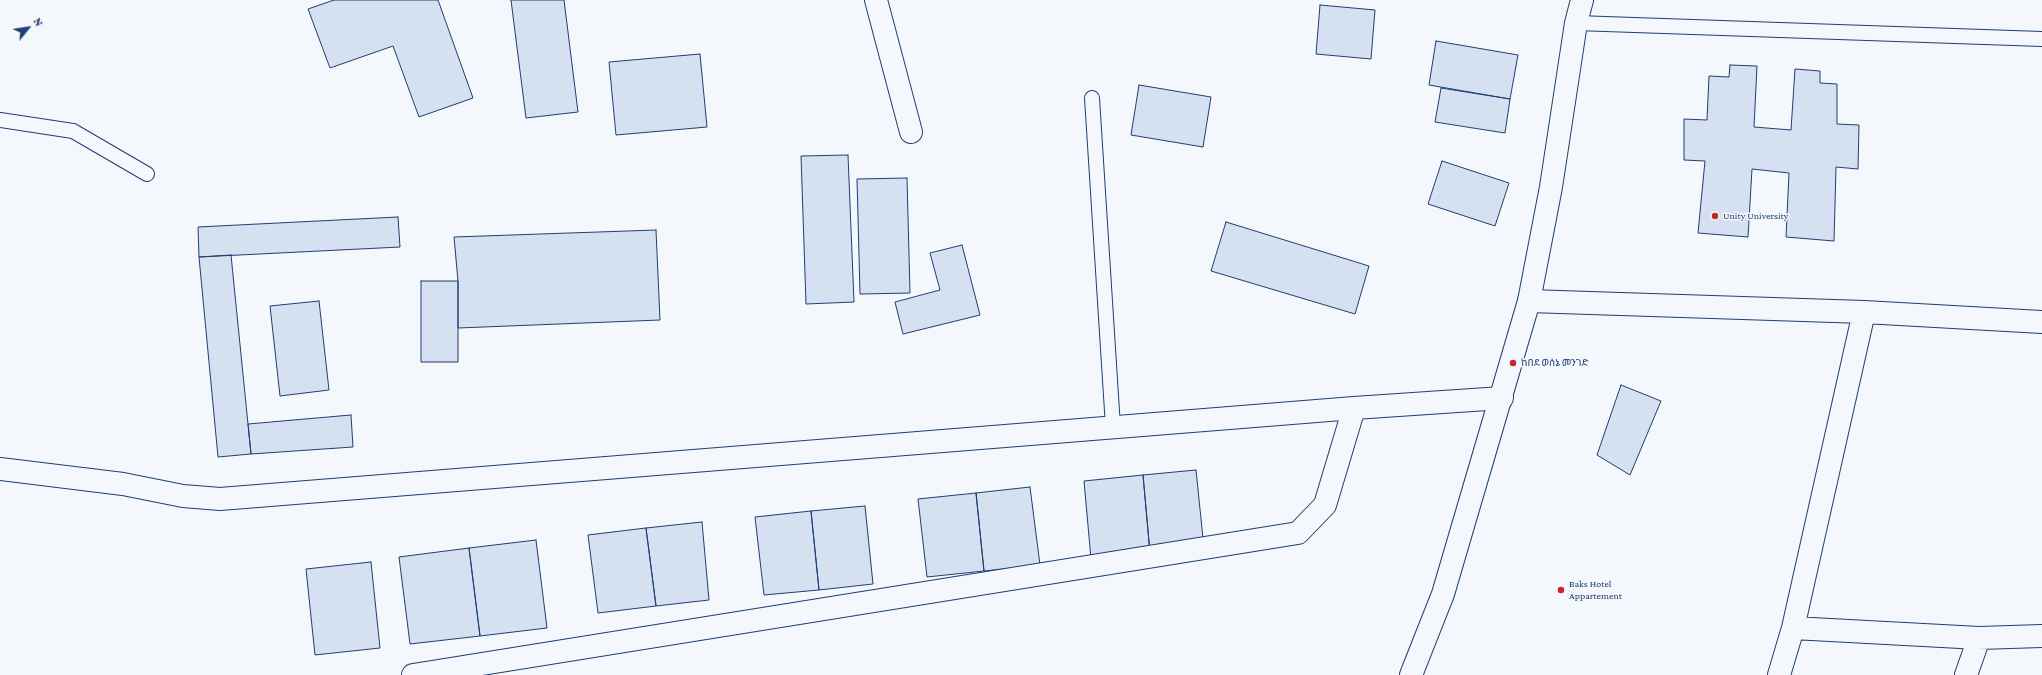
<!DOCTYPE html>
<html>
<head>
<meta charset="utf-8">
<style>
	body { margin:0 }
	#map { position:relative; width:2042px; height:675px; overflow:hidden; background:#f4f7fb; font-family:"Crimson Pro",serif }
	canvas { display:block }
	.north { position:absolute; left:8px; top:8px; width:40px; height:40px; -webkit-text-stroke:3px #f4f7fb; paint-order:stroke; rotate:60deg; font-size:11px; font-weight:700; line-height:16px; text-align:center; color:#1d3f73 }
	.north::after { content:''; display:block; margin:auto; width:14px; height:18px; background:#1d3f73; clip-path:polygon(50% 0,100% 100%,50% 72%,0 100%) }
</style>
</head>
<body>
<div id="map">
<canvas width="2042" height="675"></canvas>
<div class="north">N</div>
</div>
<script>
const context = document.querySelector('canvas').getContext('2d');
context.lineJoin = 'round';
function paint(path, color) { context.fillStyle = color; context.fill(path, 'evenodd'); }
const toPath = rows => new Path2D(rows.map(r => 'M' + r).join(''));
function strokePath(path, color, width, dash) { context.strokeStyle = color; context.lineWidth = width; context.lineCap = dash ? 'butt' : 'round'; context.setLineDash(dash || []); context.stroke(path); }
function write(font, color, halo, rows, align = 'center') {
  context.font = font + ' "Crimson Pro","Noto Sans Ethiopic",serif'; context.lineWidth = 3; context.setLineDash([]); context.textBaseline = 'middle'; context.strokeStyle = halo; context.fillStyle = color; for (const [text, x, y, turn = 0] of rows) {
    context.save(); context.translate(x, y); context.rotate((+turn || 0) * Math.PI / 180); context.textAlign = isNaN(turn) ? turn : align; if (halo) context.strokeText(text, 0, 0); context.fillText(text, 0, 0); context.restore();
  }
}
const building = toPath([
	[334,0,438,0,473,98,419,117,393,46,330,68,308,9,334,0],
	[511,0,564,0,578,112,526,118,511,0],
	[1320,5,1375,10,1371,59,1316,54,1320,5],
	[1436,41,1518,55,1510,99,1429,85,1436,41],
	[700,54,707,127,616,135,609,62,700,54],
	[1730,65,1757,66,1754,127,1791,130,1795,69,1820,71,1820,83,1837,84,1837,124,1859,125,1858,169,1836,167,1834,241,1786,237,1789,173,1752,169,1748,237,1698,233,1705,161,1684,160,1684,119,1707,120,1709,76,1729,77,1730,65],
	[1139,85,1211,97,1203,147,1131,135,1139,85],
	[1441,88,1510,99,1505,133,1435,122,1441,88],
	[848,155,854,302,806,304,801,156,848,155],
	[1442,161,1509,183,1495,226,1428,204,1442,161],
	[907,178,910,293,860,294,857,179,907,178],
	[398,217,400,247,199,257,198,227,398,217],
	[1226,222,1369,266,1355,314,1211,271,1226,222],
	[656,230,660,320,458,328,458,281,454,237,656,230],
	[962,245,980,315,903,334,895,302,940,290,930,253,962,245],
	[231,255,251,454,218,457,199,257,231,255],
	[421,281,458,281,458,362,421,362,421,281],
	[319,301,329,390,280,396,270,306,319,301],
	[1621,385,1661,401,1630,475,1597,455,1621,385],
	[351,415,353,447,251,454,248,424,351,415],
	[1196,470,1204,548,1150,553,1143,475,1196,470],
	[1143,475,1150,553,1091,559,1084,481,1143,475],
	[1030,487,1040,565,984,571,976,493,1030,487],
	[976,493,984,571,927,577,918,499,976,493],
	[865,506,873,584,819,590,811,511,865,506],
	[811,511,819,590,764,595,755,517,811,511],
	[702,522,709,600,656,606,646,528,702,522],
	[646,528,656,606,598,613,588,535,646,528],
	[536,540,547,628,480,636,469,548,536,540],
	[469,548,480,636,410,644,399,557,469,548],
	[371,562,380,648,315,655,306,569,371,562]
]);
const service = toPath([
	[1576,23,2042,39],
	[1092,98,1113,427],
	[0,120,73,131,147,174]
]);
const minor = toPath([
	[876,0,911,132],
	[1529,301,1864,312,2042,322],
	[0,469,123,484,183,496,220,499,1354,408,1502,398],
	[1793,628,1979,638,2042,636],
	[413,675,1298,533,1325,505,1354,408],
	[1779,675,1793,628,1864,312],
	[1966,675,1979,638]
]);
const primary = toPath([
	[1411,675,1443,594,1529,301,1551,187,1576,23,1582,0]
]);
const markers = [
	[1715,216,4,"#c62828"],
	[1513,363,4,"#c62828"],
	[1561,590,4,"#c62828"]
];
const poiNames = [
	["Unity University",1723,216],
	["ከበደ ወሰኔ መንገድ",1521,363],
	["Baks Hotel",1569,584],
	["Appartement",1569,596]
];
paint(building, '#d5e0f0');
strokePath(building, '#1d3f73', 1);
strokePath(service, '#1d3f73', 16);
strokePath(minor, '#1d3f73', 24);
strokePath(primary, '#1d3f73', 24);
strokePath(service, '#f4f7fb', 14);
strokePath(minor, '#f4f7fb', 22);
strokePath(primary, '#f4f7fb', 22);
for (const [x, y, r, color] of markers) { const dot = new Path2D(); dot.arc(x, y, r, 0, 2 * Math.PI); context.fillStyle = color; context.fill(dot); strokePath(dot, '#f4f7fb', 1.5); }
write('10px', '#1d3f73', '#f4f7fb', poiNames, 'left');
</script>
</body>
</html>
